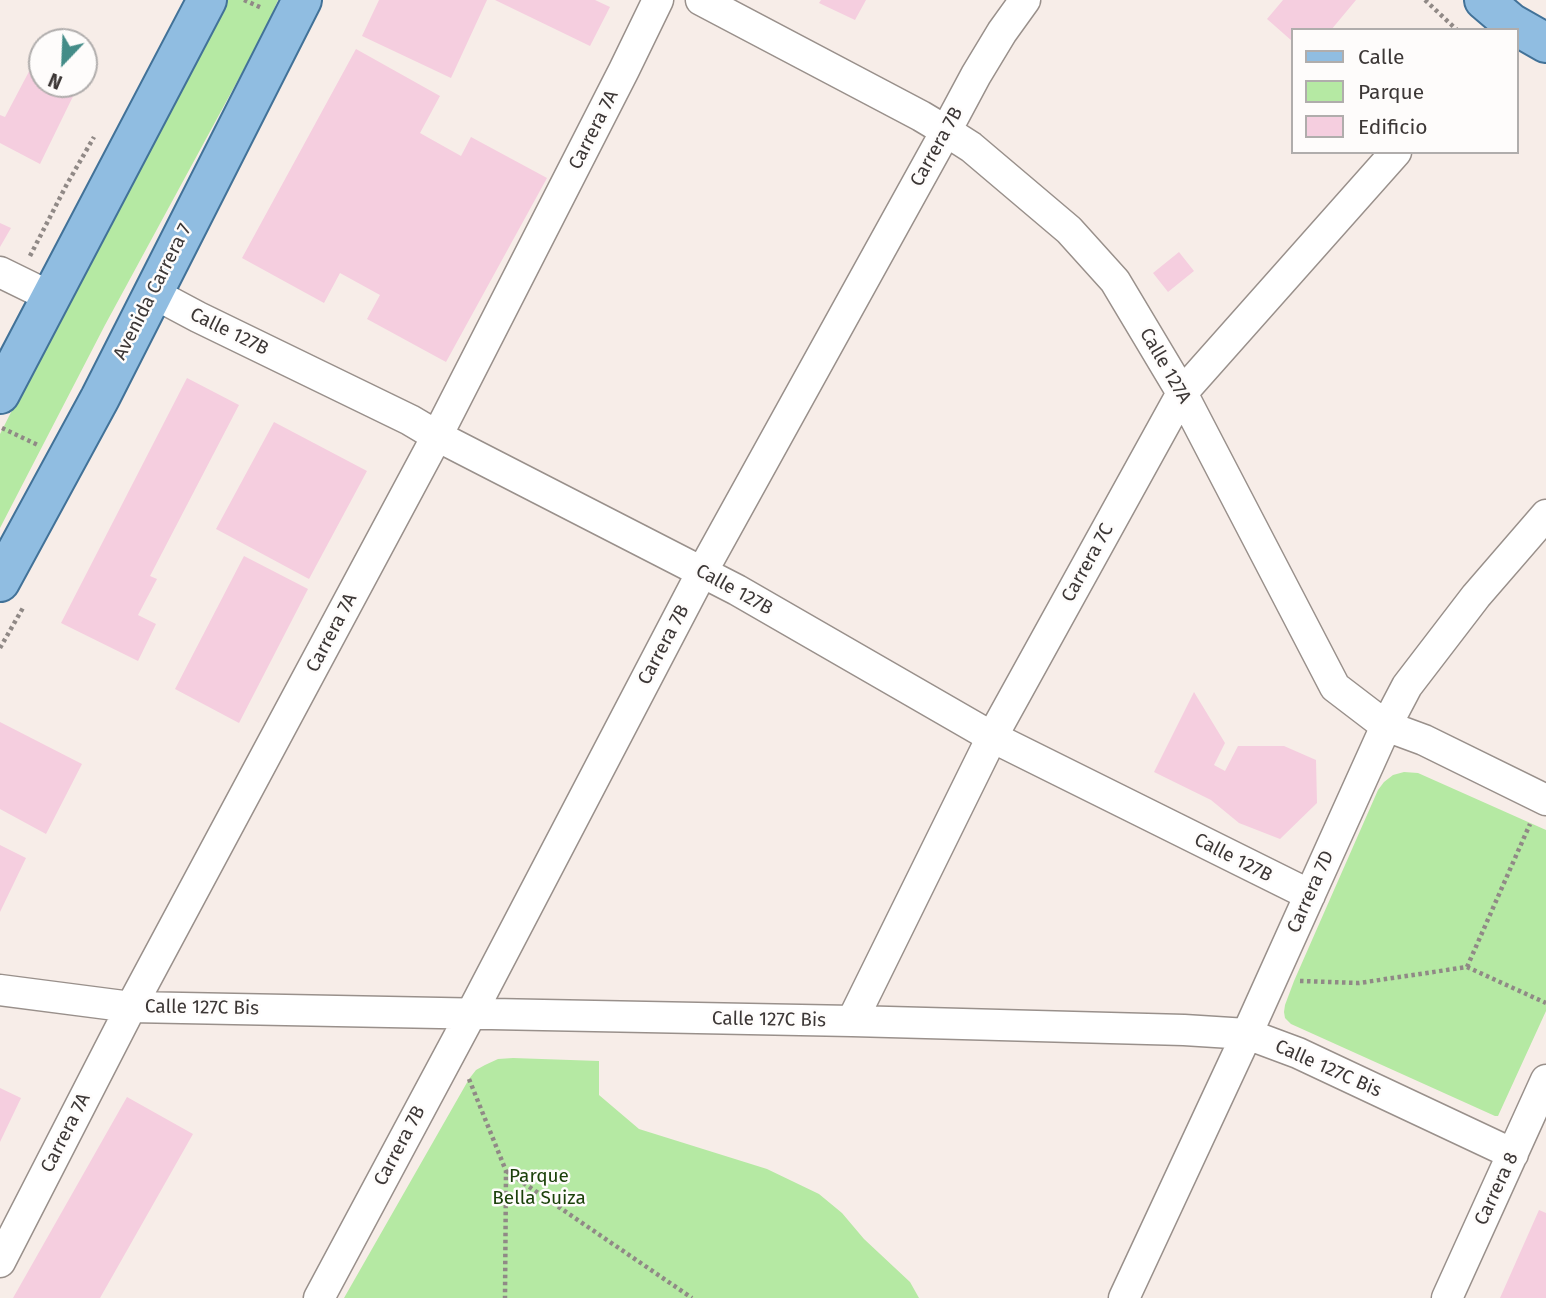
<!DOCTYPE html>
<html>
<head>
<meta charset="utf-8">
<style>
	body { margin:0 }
	#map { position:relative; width:1546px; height:1298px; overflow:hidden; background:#f7ede8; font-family:"Fira Sans",sans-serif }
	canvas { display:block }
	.legend { position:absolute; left:1291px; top:28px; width:228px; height:126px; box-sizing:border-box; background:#fefcfb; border:2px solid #b0adac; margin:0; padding:9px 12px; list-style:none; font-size:21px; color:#3c3736 }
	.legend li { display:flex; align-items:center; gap:14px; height:35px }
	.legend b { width:35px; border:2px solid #b0adac }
	.north { position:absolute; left:28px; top:28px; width:70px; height:70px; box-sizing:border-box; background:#fefcfb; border:2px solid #b0adac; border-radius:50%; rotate:203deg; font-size:19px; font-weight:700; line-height:28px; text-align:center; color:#3c3736 }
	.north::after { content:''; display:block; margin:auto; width:24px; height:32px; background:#448c88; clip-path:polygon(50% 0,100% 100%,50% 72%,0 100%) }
</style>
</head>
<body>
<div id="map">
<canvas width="1546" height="1298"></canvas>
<ul class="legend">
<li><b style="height:9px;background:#90bde1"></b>Calle</li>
<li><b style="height:19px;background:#b5e9a3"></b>Parque</li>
<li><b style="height:19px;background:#f5cedf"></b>Edificio</li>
</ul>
<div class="north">N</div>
</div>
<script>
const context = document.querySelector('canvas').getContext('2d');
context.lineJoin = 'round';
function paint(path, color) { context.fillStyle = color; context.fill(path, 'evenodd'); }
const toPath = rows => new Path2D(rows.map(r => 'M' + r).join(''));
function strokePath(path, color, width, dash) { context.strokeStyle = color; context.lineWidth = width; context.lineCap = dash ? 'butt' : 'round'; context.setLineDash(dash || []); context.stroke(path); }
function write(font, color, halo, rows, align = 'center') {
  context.font = font + ' "Fira Sans",sans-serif'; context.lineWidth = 5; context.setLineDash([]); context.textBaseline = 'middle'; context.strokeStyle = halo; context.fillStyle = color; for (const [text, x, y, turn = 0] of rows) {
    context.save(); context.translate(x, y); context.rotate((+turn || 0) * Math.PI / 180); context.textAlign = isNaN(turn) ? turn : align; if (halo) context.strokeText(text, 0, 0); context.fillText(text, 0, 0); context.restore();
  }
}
const green = toPath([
	[226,0,278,0,264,32,105,325,0,528,0,434,119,199],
	[1404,772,1418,773,1546,830,1546,1011,1498,1116,1495,1116,1291,1024,1285,1018,1284,1012,1285,1005,1294,981,1378,790,1384,782,1393,775],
	[513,1058,599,1061,599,1095,639,1129,767,1169,819,1194,842,1213,864,1239,910,1282,919,1298,344,1298,469,1079,476,1070,485,1065,498,1059]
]);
const building = toPath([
	[379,0,487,0,451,78,362,36],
	[495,0,595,0,610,7,590,46],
	[821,0,866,0,855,20,819,3],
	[1283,0,1356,0,1331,30,1292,30,1292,41,1267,19],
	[356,49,440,96,420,133,461,156,471,137,547,178,446,362,367,319,380,295,340,273,324,303,242,258],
	[34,62,42,66,42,84,79,84,40,164,0,143,0,115,5,117],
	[0,223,11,228,0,247],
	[1179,252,1194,271,1168,292,1153,273],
	[187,378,239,405,150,576,157,579,138,615,156,624,138,661,61,623],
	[274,422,367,471,309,579,216,529],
	[244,556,308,589,239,723,175,689],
	[1194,692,1225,743,1214,765,1225,771,1238,746,1284,746,1316,760,1317,803,1280,839,1239,823,1211,800,1154,772],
	[0,722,82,764,46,834,0,809],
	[0,845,26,858,0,912],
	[0,1088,21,1098,0,1142],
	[127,1097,193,1134,100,1298,13,1298],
	[1539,1210,1546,1213,1546,1298,1500,1298]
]);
const path = toPath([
	[244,0,262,8],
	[1425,0,1457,30],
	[30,256,67,184,94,137],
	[2,428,38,445],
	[0,648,24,606],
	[1467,967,1530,824],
	[1300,981,1359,983,1467,967,1546,1003],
	[469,1079,506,1171,505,1298],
	[506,1171,692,1298]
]);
const street = toPath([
	[701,0,921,116,946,131,971,147,1069,230,1115,281,1182,393,1335,687,1386,726,1424,740,1546,800],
	[0,272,51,297],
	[153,293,198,317,410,420,437,436,737,590,992,737,1310,895],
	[0,990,131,1007,852,1021,1184,1030,1247,1034,1298,1053,1513,1154],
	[852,1021,992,737,1182,393,1396,152],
	[0,1262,131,1007,437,436,624,70,658,0],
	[319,1298,471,1014,702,572,946,131,976,75,1002,32,1025,0],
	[1124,1298,1247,1034,1386,726,1407,686,1476,596,1546,515],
	[1447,1298,1546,1080]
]);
const primary = toPath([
	[1484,0,1511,23,1546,43],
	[0,394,207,0],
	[0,582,100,398,302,0]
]);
const streetNames = [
	["Carrera 7A",594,130,-63],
	["Carrera 7B",937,147,-61],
	["Avenida Carrera 7",153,292,-63],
	["Calle 127B",229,332,26],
	["Calle 127A",1165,366,60],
	["Carrera 7C",1088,563,-61],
	["Calle 127B",734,590,29],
	["Carrera 7A",332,633,-62],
	["Carrera 7B",664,645,-62],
	["Calle 127B",1233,858,27],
	["Carrera 7D",1311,892,-66],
	["Calle 127C Bis",202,1008,1],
	["Calle 127C Bis",769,1020,1],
	["Calle 127C Bis",1328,1069,24],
	["Carrera 7A",66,1133,-63],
	["Carrera 7B",400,1146,-62],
	["Carrera 8",1497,1189,-65]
];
const parkNames = [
	["Parque",539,1177],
	["Bella Suiza",539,1199]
];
paint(green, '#b5e9a3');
paint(building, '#f5cedf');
strokePath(street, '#99908b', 33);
strokePath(primary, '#427298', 42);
strokePath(path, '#908986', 4.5, [3.5, 3.5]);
strokePath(street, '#fff', 30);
strokePath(primary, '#90bde1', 38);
write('19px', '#3c3736', '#fefcfb', streetNames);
write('19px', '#1b410a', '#fefcfb', parkNames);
</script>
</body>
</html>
